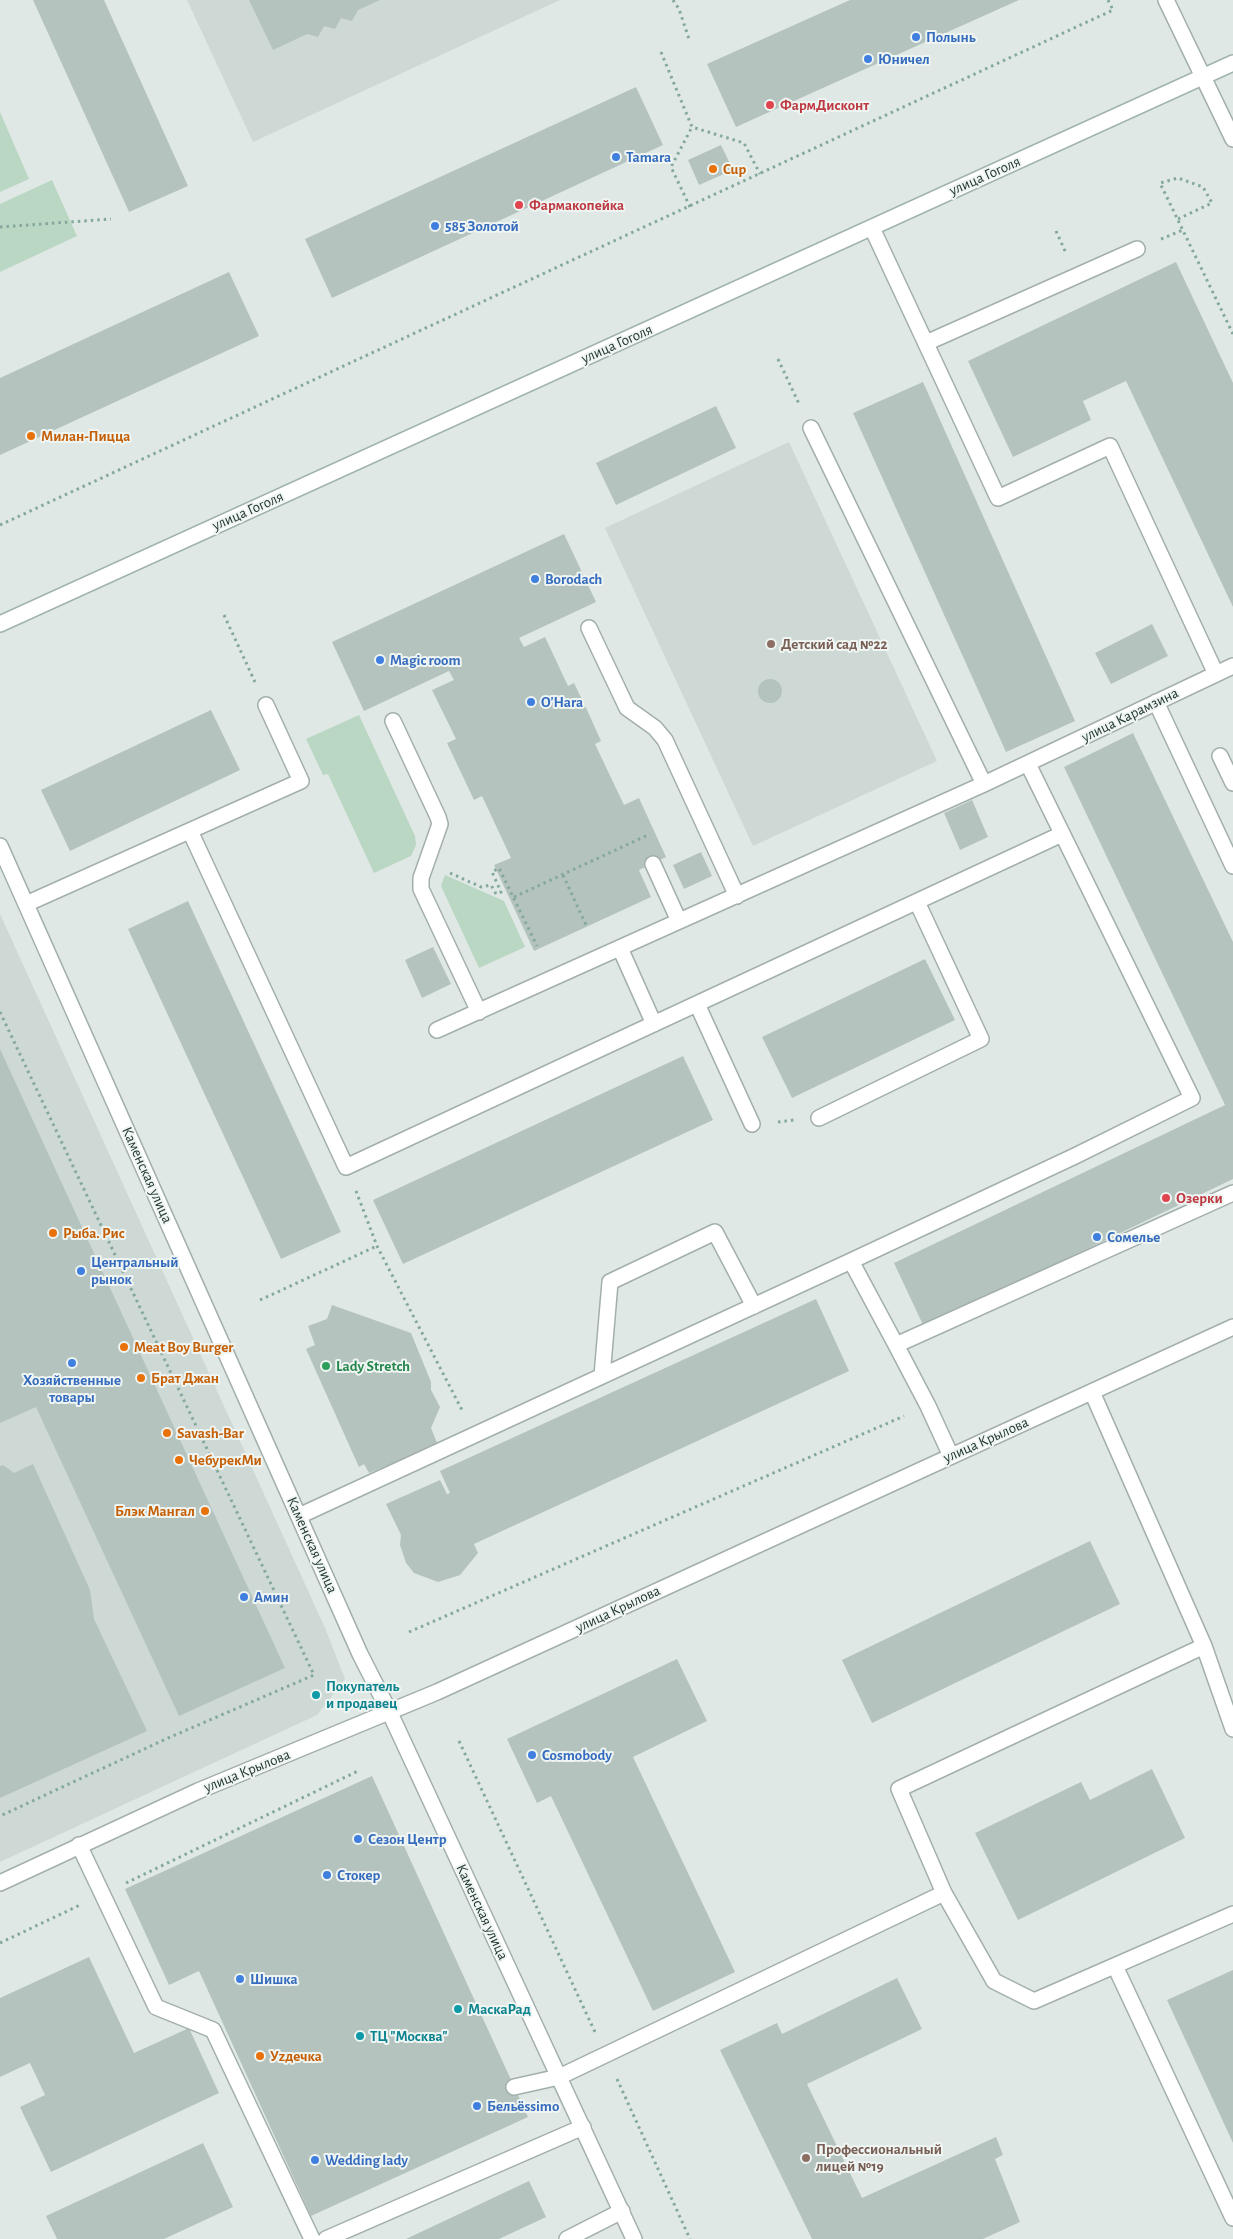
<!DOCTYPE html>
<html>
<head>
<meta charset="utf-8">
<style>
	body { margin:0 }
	canvas { display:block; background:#dfe8e5 }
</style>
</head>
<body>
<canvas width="1233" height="2239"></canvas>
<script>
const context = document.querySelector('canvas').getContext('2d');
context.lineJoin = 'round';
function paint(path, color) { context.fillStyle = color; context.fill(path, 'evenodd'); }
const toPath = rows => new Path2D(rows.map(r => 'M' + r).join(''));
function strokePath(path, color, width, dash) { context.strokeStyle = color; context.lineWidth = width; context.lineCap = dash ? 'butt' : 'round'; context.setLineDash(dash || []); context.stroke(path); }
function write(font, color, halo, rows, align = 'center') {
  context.font = font + ' "Alegreya Sans",sans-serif'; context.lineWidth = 4; context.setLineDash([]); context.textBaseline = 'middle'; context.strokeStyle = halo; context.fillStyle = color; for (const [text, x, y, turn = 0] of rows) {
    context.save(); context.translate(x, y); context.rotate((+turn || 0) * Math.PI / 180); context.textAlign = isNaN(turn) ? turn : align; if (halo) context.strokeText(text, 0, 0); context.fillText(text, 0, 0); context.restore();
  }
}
const built = toPath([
	[187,0,560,0,253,142],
	[789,442,937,761,753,846,605,528],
	[0,914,325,1628,345,1679,317,1715,0,1862]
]);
const green = toPath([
	[0,112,29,179,0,192],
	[52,180,77,236,0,272,0,204],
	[359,715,415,836,416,845,411,856,374,873,328,774,323,775,306,739],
	[445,875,504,901,525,947,479,968,441,886]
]);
const building = toPath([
	[33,0,104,0,188,186,129,212],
	[249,0,380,0,358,10,352,21,341,18,335,29,324,26,318,37,307,34,273,50],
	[850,0,1019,0,736,127,707,64],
	[636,87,663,145,332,298,305,239],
	[721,145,733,170,699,185,688,160],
	[1176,262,1233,383,1233,607,1126,381,1083,401,1091,420,1013,457,968,361],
	[229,272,259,336,0,455,0,378],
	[923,382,1075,721,1006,752,853,413],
	[716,406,736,448,616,505,596,463],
	[564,534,596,602,519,638,524,647,545,637,568,686,574,683,588,712,601,741,595,744,624,805,639,798,666,857,639,870,651,897,534,951,494,865,511,858,482,796,474,800,447,743,456,739,432,690,454,680,449,671,364,711,332,642],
	[1152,624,1168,656,1111,684,1095,653],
	'758 691a12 12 0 1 1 24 0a12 12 0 1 1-24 0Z',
	[211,710,240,770,70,851,41,790],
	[1133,733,1233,942,1233,1179,924,1327,894,1263,1225,1105,1064,767],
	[972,800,988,837,960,850,944,813],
	[701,852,712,876,684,889,673,865],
	[188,901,341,1232,281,1259,128,929],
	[433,947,451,984,422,998,405,960],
	[925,959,955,1020,792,1098,762,1037],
	[0,1049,285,1668,179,1716,36,1407,0,1423],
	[683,1056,713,1120,403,1264,373,1200],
	[816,1299,849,1371,474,1544,478,1553,460,1575,438,1582,414,1573,406,1563,400,1545,401,1535,386,1504,440,1480,447,1494,450,1493,440,1471],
	[332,1305,411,1333,431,1382,431,1390,440,1407,431,1428,438,1445,369,1473,364,1464,359,1467,306,1349,315,1345,308,1326,327,1319],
	[33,1464,90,1590,94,1619,147,1731,0,1798,0,1466,3,1465,14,1473],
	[1090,1541,1120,1604,872,1723,842,1660],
	[677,1659,707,1721,633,1757,735,1972,653,2011,551,1796,537,1803,507,1739],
	[1152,1769,1185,1838,1018,1920,975,1833,1081,1782,1090,1800],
	[372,1776,528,2117,311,2216,199,1971,169,1985,125,1889],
	[89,1957,134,2053,189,2028,219,2093,51,2172,20,2107,45,2095,30,2063,0,2077,0,1998],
	[1233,1970,1233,2143,1167,2000],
	[897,1978,922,2029,807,2084,862,2198,996,2137,1003,2155,995,2159,1020,2222,983,2239,812,2239,720,2050,777,2023,782,2034],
	[203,2143,233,2207,164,2239,57,2239,46,2216],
	[529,2181,546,2217,499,2239,406,2239]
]);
const path = toPath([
	[673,0,679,9,689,39],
	[661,52,692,127,744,143,760,174],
	[690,207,671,167,692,127],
	[1178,219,1212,203,1203,187,1178,178,1160,183,1233,334],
	[0,227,111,219],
	[1056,231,1066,253],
	[1161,239,1183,230],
	[778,359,800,406],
	[0,525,1113,10,1108,0],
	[224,615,255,682],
	[450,873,481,887,491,885,496,894,501,892,492,872,499,868,537,946],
	[563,875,586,925],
	[514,897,648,835],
	[0,1012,314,1675,168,1738,0,1816],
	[778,1122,794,1120],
	[356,1191,377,1246,463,1412],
	[260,1300,377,1246],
	[409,1632,904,1416],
	[459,1741,595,2032],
	[126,1883,358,1771],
	[0,1943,80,1905],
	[617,2079,690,2239]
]);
const service = toPath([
	[872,228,998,498,1110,446,1216,674],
	[926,343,1137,249],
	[811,428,984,784],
	[589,628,627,708,655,728,665,740,737,896],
	[1156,702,1233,866],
	[393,721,438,817,440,824,421,878,421,889,479,1012],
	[1220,756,1233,783],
	[190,831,346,1167,1062,834],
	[653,864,679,921],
	[26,904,301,781,266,705],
	[620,948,654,1024],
	[697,1004,752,1124],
	[437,1030,984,784,1233,666],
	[819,1118,981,1039,917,902],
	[851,1261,1075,1156,1192,1098,1028,764],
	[896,1345,928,1406,951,1456],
	[602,1376,610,1282,715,1232,754,1306],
	[1092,1392,1204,1646,1233,1729],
	[299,1516,851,1261,896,1345,1233,1193],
	[1204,1646,899,1789,944,1893,994,1981,1034,2001,1233,1914],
	[79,1845,156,2007,213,2030,312,2239],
	[1115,1966,1233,2218],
	[514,2087,559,2077,944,1893],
	[326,2239,583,2127],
	[567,2239,622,2211]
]);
const minor = toPath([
	[1166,0,1233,139]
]);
const tertiary = toPath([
	[0,846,360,1654,389,1711,634,2239],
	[0,1883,198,1791,437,1692,1233,1327]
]);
const secondary = toPath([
	[0,624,1233,63]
]);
const markers = [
	[916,37,5,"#3f7fe0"],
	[868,59,5,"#3f7fe0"],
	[770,105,5,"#e0444e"],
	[616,157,5,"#3f7fe0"],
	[713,169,5,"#e8710a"],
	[519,205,5,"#e0444e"],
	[435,226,5,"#3f7fe0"],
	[31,436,5,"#e8710a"],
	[535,579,5,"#3f7fe0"],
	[771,644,5,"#8d6e63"],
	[380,660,5,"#3f7fe0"],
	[531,702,5,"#3f7fe0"],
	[1166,1198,5,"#e0444e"],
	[53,1233,5,"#e8710a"],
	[1097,1237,5,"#3f7fe0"],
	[81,1271,5,"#3f7fe0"],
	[124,1347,5,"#e8710a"],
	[72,1363,5,"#3f7fe0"],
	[326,1366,5,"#2e9e5b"],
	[141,1378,5,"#e8710a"],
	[167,1433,5,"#e8710a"],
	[179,1460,5,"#e8710a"],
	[205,1511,5,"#e8710a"],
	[244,1597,5,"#3f7fe0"],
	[316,1695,5,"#0f9aa8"],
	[532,1755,5,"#3f7fe0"],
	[358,1839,5,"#3f7fe0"],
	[327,1875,5,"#3f7fe0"],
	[240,1979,5,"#3f7fe0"],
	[458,2009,5,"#0f9aa8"],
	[360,2036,5,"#0f9aa8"],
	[260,2056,5,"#e8710a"],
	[477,2106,5,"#3f7fe0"],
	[806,2158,5,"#8d6e63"],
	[315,2160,5,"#3f7fe0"]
];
const shopNames = [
	["Полынь",926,37],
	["Юничел",878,59],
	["Tamara",626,157],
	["585 Золотой",445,226],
	["Borodach",545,579],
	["Magic room",390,660],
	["O'Hara",541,702],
	["Сомелье",1107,1237],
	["Центральный",91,1262],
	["рынок",91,1279],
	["Хозяйственные",72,1380,"center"],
	["товары",72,1397,"center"],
	["Амин",254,1597],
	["Cosmobody",542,1755],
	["Сезон Центр",368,1839],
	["Стокер",337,1875],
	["Шишка",250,1979],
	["Бельёssimo",487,2106],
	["Wedding lady",325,2160]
];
const healthNames = [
	["ФармДисконт",780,105],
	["Фармакопейка",529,205],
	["Озерки",1176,1198]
];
const foodNames = [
	["Cup",723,169],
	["Милан-Пицца",41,436],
	["Рыба. Рис",63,1233],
	["Meat Boy Burger",134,1347],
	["Брат Джан",151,1378],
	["Savash-Bar",177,1433],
	["ЧебурекМи",189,1460],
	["Блэк Мангал",195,1511,"right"],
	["Уzдечка",270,2056]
];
const streetNames = [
	["улица Гоголя",985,176,-24],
	["улица Гоголя",617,344,-24],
	["улица Гоголя",248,511,-24],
	["улица Карамзина",1130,715,-26],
	["Каменская улица",147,1175,66],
	["улица Крылова",986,1440,-24],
	["Каменская улица",312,1545,66],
	["улица Крылова",618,1609,-25],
	["улица Крылова",247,1771,-22],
	["Каменская улица",482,1912,65]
];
const educationNames = [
	["Детский сад №22",781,644],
	["Профессиональный",816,2149],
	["лицей №19",816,2166]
];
const leisureNames = [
	["Lady Stretch",336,1366]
];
const cultureNames = [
	["Покупатель",326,1686],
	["и продавец",326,1703],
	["МаскаРад",468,2009],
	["ТЦ \"Москва\"",370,2036]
];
paint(built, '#ced8d4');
paint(green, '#bad7c3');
paint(building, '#b5c3be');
strokePath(service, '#a3afac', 18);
strokePath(minor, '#a3afac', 18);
strokePath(tertiary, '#a3afac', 18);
strokePath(secondary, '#a0b3ac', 18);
strokePath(path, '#84a89e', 3, [2.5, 4]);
strokePath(service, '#fff', 15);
strokePath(minor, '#fff', 15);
strokePath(tertiary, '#fff', 15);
strokePath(secondary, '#fff', 15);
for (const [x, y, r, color] of markers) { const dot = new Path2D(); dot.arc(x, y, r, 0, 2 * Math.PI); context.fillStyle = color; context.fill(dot); strokePath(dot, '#eff5f2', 2); }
write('bold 15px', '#366cbe', '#eff5f2', shopNames, 'left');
write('bold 15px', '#be3a42', '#eff5f2', healthNames, 'left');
write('bold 15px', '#c56008', '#eff5f2', foodNames, 'left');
write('15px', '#223632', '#eff5f2', streetNames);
write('bold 15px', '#785e54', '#eff5f2', educationNames, 'left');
write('bold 15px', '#27864d', '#eff5f2', leisureNames, 'left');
write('bold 15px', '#0d838f', '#eff5f2', cultureNames, 'left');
</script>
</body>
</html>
